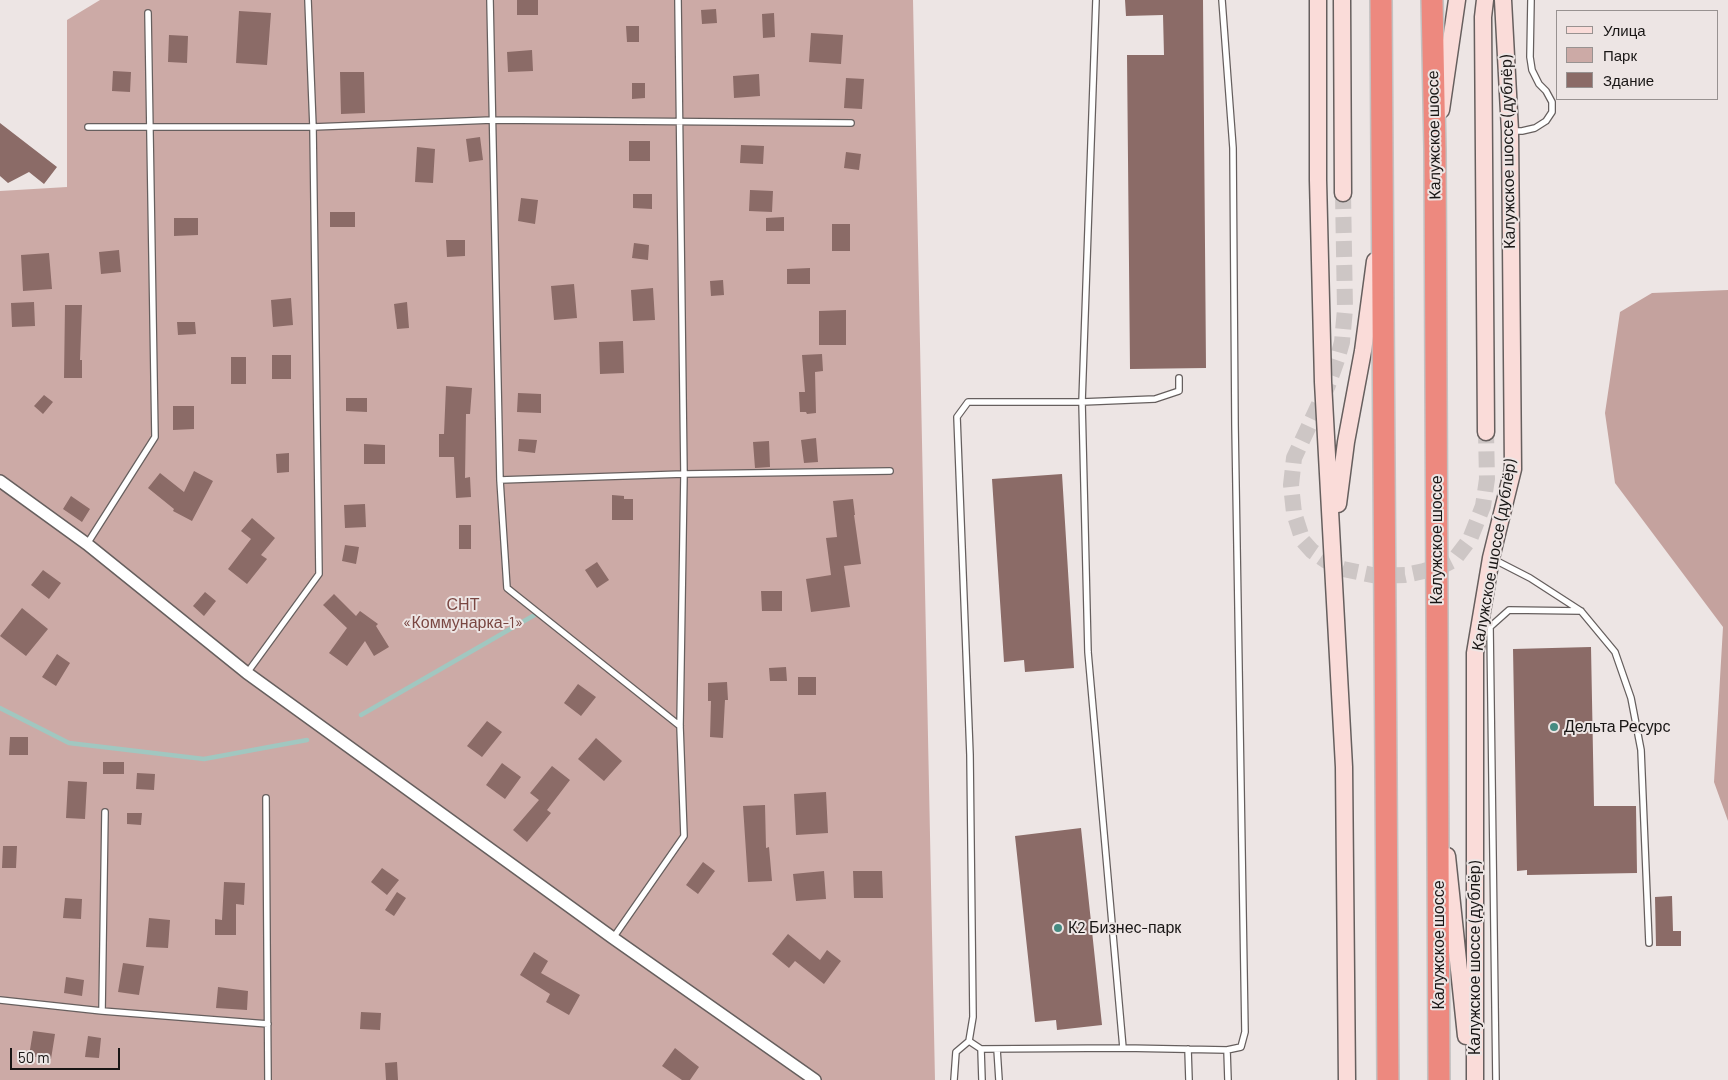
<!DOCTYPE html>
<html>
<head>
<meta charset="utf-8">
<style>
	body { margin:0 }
	#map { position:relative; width:1728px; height:1080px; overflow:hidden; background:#ede5e4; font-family:Barlow,sans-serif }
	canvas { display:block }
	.legend { position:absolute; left:1556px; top:10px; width:162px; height:90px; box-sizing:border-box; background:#ede5e4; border:1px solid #989291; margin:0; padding:6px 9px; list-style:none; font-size:15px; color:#191615 }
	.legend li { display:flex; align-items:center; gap:10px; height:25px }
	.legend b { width:25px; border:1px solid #989291 }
	.scale { position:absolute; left:10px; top:1048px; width:110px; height:22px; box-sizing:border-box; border:2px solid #191615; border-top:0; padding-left:6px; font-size:15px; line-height:18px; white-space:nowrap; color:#191615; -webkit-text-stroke:4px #ede5e4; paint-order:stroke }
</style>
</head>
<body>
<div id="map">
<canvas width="1728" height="1080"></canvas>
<ul class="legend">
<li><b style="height:6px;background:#fadcd9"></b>Улица</li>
<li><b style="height:14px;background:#ccaaa6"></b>Парк</li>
<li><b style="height:14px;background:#8b6b67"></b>Здание</li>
</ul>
<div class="scale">50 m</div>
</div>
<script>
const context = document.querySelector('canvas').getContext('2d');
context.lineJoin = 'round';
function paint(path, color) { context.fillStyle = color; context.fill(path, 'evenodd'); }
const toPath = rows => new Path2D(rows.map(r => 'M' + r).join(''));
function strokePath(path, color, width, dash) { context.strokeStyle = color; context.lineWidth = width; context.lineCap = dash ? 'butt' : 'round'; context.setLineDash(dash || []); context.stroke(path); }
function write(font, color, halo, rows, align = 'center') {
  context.font = font + ' Barlow,sans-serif'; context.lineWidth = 4; context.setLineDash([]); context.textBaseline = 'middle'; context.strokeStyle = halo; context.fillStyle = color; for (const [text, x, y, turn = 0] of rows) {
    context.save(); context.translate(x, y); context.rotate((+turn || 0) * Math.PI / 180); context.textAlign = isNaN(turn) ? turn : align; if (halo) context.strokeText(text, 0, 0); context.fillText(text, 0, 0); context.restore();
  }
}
const green = toPath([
	[100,0,913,0,935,1080,0,1080,0,191,67,187,67,20]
]);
const forest = toPath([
	[1728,290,1728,821,1714,782,1723,627,1615,483,1605,413,1620,312,1652,293]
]);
const stream = toPath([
	[0,708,69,743,204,759,307,740],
	[361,715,538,613]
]);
const building = toPath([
	[517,0,538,0,538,15,517,15],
	[1125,0,1203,0,1206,368,1130,369,1127,55,1164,55,1163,15,1126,16],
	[716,9,717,23,702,24,701,10],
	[239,11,271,13,267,65,236,63],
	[774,13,775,37,763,38,762,14],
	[626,26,639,26,639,42,627,42],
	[811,33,843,35,841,64,809,62],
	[169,35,188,36,187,63,168,62],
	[532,50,533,71,508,72,507,52],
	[113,71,131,72,130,92,112,91],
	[340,72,364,72,365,113,341,114],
	[759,74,760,96,734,98,733,76],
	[846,78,864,79,862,109,844,108],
	[632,83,645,83,645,98,632,99],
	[0,123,57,167,44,184,29,172,8,183,0,176],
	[480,137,483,160,469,162,466,139],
	[629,141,650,141,650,161,629,161],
	[741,145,764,146,763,164,740,163],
	[417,147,435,149,433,183,415,182],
	[846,152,861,154,859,170,844,168],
	[750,190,773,191,772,212,749,211],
	[633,194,652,194,652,209,633,208],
	[521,198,538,200,535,224,518,221],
	[330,212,355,212,355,227,330,227],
	[784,217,784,231,766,231,766,218],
	[174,218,198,218,198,235,174,236],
	[832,224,850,224,850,251,832,251],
	[446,240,465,240,465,256,447,257],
	[634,243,649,245,648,260,632,258],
	[119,250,121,272,101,274,99,252],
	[49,253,52,289,23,291,21,255],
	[810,268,810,284,787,284,787,269],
	[723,280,724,295,711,296,710,281],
	[574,284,577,318,554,320,551,286],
	[653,288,655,320,633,321,631,290],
	[291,298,293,325,273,327,271,300],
	[34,302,35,326,12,327,11,303],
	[407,302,409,328,397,329,394,304],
	[65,305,82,305,80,360,82,360,82,378,64,378],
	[846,310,846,345,819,345,819,311],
	[177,322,195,322,196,334,178,335],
	[623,341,624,373,600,374,599,342],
	[822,354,823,371,815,372,816,413,807,414,806,412,800,412,799,392,805,392,802,355],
	[272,355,291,355,291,379,272,379],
	[231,357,246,357,246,384,231,384],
	[446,386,472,388,470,414,466,414,465,478,470,477,471,497,456,498,454,457,439,457,439,434,444,434],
	[518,393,541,394,541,413,517,412],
	[44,395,53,402,43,414,34,406],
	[346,398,367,398,367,412,346,411],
	[173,406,194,406,194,429,173,430],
	[816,438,818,462,804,463,801,440],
	[519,439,537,440,535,453,518,451],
	[769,441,770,467,755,468,753,442],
	[364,444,385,445,385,464,364,464],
	[289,453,289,472,277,473,276,454],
	[194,471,213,481,192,521,173,511,174,509,148,488,160,473,184,492],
	[1062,474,1074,668,1025,672,1024,660,1004,662,992,479],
	[612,495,624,496,624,499,633,499,633,520,612,520],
	[71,496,90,509,82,522,63,509],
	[853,499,855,515,854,515,861,564,844,566,850,607,811,612,806,579,831,575,826,538,837,537,833,501],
	[365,504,366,527,345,528,344,505],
	[252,518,275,538,261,555,267,559,247,584,228,569,251,539,241,531],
	[459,525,471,525,471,549,459,549],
	[345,545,359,547,356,564,342,561],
	[597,562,609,580,597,588,585,570],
	[43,570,61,583,49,599,31,585],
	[761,591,782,591,782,611,762,611],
	[205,592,216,601,204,616,193,606],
	[334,594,356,616,360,611,378,624,376,626,389,647,374,656,365,641,347,666,329,653,347,628,323,605],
	[22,608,48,629,26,656,0,636],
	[1591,647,1594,806,1636,806,1637,873,1527,875,1527,870,1517,871,1513,649],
	[57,654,70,663,56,686,42,677],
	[786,667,787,681,770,681,769,668],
	[798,677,816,677,816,695,798,695],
	[727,682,728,700,725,700,723,738,710,737,711,701,708,701,708,683],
	[578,684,596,697,581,716,564,703],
	[487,721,502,732,482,757,467,746],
	[10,737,28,737,28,755,9,755],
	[596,738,622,761,604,781,578,759],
	[103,762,124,762,124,774,103,774],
	[502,763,521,777,505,799,486,785],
	[552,766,570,780,547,810,551,813,527,842,513,830,539,800,530,793],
	[137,773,155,774,154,790,136,789],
	[68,781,87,782,85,819,66,818],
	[826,792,828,833,796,835,794,794],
	[765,805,766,848,769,847,772,881,748,882,743,806],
	[127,813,142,813,141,825,127,824],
	[1081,828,1102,1025,1057,1030,1056,1020,1035,1022,1015,836],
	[3,846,17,846,16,868,2,868],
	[703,862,715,871,698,894,686,885],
	[382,868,399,880,387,895,371,882],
	[824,871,826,899,796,901,793,874],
	[853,871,882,871,883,898,854,898],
	[224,882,245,883,244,905,236,904,236,935,215,935,215,919,222,920],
	[397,892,406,898,394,916,385,910],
	[1672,896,1673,931,1681,931,1681,946,1656,946,1655,897],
	[65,898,82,899,81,919,63,918],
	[149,918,170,920,168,948,146,947],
	[788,934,820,960,827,950,841,961,824,984,795,961,789,968,772,954],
	[534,952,548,961,541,973,580,995,569,1015,546,1002,550,994,520,975],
	[123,963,144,966,139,995,118,992],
	[66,977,84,980,82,996,64,993],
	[218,987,248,991,247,1010,216,1008],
	[361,1012,381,1013,380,1030,360,1029],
	[33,1031,55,1034,51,1059,29,1056],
	[88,1036,101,1038,99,1058,85,1057],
	[675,1048,699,1067,690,1080,682,1080,662,1066],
	[397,1062,398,1080,386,1080,385,1063]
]);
const secondaryTunnel = toPath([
	[1343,193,1345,309,1342,342,1337,360,1328,385,1294,458,1291,485,1294,513,1303,541,1312,551,1325,560,1343,569,1377,576,1405,575,1424,571,1444,565,1454,560,1470,539,1483,506,1487,479,1486,432]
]);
const lane = toPath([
	[490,0,500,480,507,588,680,726],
	[1096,0,1082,402,1088,652,1123,1048],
	[88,127,313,127,492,120,851,123],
	[1512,131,1522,131,1535,128,1546,121,1552,112,1552,102,1546,91,1539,84,1532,70,1530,57,1531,0],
	[1179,378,1179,391,1155,399,1082,402,968,402,957,417,970,755,973,1017,969,1041,981,1049,1123,1048,1227,1050,1241,1047,1245,1032,1235,425,1233,148,1222,0],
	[500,480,684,474,890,471],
	[87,544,155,437,148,13],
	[1493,559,1530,578,1581,611,1615,652,1631,698,1641,750,1649,943],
	[247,673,319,574,313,127,308,0],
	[266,798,268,1080],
	[613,938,684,836,680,726,684,474,678,0],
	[0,1000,102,1011,268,1024],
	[102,1011,105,812],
	[981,1049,982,1080],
	[997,1049,999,1080],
	[1188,1049,1189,1080],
	[1227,1050,1228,1080],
	[954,1080,956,1052,969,1041],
	[1496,1080,1490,627,1509,610,1581,611]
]);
const street = toPath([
	[0,481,87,544,247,673,613,938,815,1080]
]);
const secondary = toPath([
	[1318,0,1318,180,1323,382,1344,767,1347,1080],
	[1342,0,1343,193],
	[1485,0,1483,17,1486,432],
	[1441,110,1457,0],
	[1338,504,1346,442,1363,351,1375,261],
	[1447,856,1466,1036],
	[1475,1080,1475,653,1491,558,1513,469,1510,131,1503,0]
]);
const highway = toPath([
	[1381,0,1388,1080],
	[1432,0,1435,149,1439,1080]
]);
const markers = [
	[1554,727,5,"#468b81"],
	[1058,928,5,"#468b81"]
];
const streetNames = [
	["Калужское шоссе",1434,135,-91],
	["Калужское шоссе (дублёр)",1508,152,-91],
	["Калужское шоссе",1437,540,-90],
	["Калужское шоссе (дублёр)",1494,555,-80],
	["Калужское шоссе",1439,945,-90],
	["Калужское шоссе (дублёр)",1475,958,-90]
];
const parkNames = [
	["СНТ",463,605],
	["«Коммунарка-1»",463,623]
];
const poiNames = [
	["Дельта Ресурс",1564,727],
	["К2 Бизнес-парк",1068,928]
];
paint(green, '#ccaaa6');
paint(forest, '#c4a29e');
strokePath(stream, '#a1c7c0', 4.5);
paint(building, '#8b6b67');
strokePath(secondaryTunnel, '#cdc6c5', 16, [16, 8]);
strokePath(lane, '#665f5e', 8);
strokePath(street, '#665f5e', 14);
strokePath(secondary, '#665f5e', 19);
strokePath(highway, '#c3c2c2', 24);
strokePath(lane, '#fff', 5.5);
strokePath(street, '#fff', 11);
strokePath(secondary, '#fadcd9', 16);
strokePath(highway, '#ed897f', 21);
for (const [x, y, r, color] of markers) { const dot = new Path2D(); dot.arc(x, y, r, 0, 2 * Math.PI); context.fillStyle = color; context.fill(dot); strokePath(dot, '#ede5e4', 2); }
write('16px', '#191615', '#ede5e4', streetNames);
write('16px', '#7a4742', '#ede5e4', parkNames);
write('16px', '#191615', '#ede5e4', poiNames, 'left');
</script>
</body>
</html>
